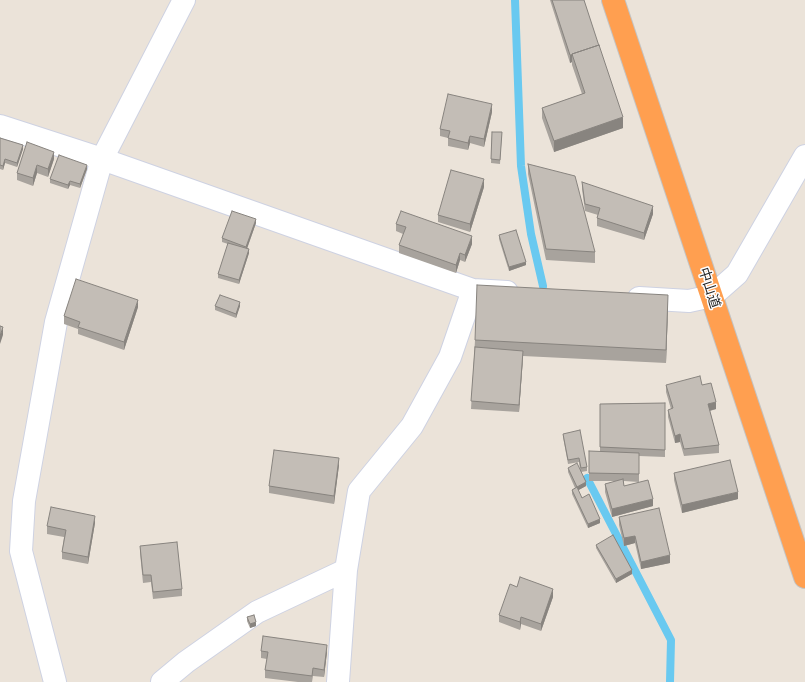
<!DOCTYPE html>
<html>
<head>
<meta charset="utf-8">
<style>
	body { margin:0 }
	canvas { display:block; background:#ebe3d9 }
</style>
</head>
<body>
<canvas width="805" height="682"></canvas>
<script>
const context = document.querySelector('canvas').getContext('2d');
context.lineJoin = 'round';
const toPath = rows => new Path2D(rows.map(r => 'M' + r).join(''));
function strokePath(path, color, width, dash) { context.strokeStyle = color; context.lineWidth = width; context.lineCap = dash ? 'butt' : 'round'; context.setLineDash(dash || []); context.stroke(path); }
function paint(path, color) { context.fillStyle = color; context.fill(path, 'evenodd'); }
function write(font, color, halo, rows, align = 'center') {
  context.font = font + ' "Noto Sans","Noto Sans JP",sans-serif'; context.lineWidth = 3; context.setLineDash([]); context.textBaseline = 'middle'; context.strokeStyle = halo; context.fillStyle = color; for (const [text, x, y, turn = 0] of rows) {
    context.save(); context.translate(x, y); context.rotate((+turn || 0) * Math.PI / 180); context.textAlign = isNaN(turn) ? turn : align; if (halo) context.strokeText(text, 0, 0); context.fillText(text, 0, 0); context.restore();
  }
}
const stream = toPath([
	[515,0,521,166,531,234,543,286],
	[587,478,671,640,670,682]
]);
const minor = toPath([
	[0,126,102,159,473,290,507,292],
	[639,298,689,301,712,296,737,274,805,156],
	[55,682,21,551,24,501,56,322,102,159,184,0],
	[162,682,186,662,257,612,346,570],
	[338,682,346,570,359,491,412,426,450,357,473,290]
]);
const highway = toPath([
	[613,0,805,577]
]);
const wall = toPath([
	[550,0,584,0,623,128,554,152,542,118,542,108,582,94,572,65,572,62,570,63],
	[492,112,484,147,470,143,468,150,448,146,448,138,440,136,440,129],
	[492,132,502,132,500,164,491,163],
	[0,138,23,149,17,167,5,163,3,170,0,169],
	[54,159,48,177,37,173,33,186,17,180,17,173],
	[528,164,595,252,595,263,546,260,528,174],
	[87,169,80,188,70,185,68,189,50,183,50,179],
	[582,182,653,214,644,240,597,226,597,218,598,215,585,211,582,189],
	[484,187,470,232,438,222,438,215],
	[256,223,247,249,249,253,239,284,218,278,218,274,228,244,222,242,222,238],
	[396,224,472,244,465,262,460,260,456,273,399,253,399,245,403,234,396,231],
	[499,235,526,265,509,271,499,239],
	[215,306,240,306,236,318,215,310],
	[138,307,124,350,78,334,78,329,64,324,64,316],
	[668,308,666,363,523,356,519,412,471,409,475,340],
	[666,385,702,385,716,409,710,411,719,445,719,453,684,456,680,442,675,443,668,417,668,410,671,409,666,392],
	[665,403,665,457,639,456,639,482,624,481,624,486,653,506,612,517,605,492,605,484,616,481,589,481,589,451,600,452,600,404],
	[563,434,587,467,587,471,581,472,586,486,578,490,582,498,600,523,588,528,572,494,572,490,575,488,568,472,568,468,580,470,579,462,568,464,563,437],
	[339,465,334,504,269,493,269,486],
	[674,473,738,499,682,513,674,480],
	[619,517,670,563,641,569,635,543,624,546,619,525],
	[95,523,88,564,62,559,62,552,64,537,47,534,47,526],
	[596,545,632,574,616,583,596,548],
	[140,546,182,589,182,596,153,599,151,582,143,583,140,553],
	[517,587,553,597,541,631,521,624,520,630,499,622,499,615],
	[247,617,256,626,250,628,247,621],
	[261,651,327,652,324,677,313,676,312,682,298,682,265,678,265,670,267,659,261,658]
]);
const shadedWall = toPath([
	[570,55,572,55,572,62,570,63],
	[492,104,492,112,484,147,484,139],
	[623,117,623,128,554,152,554,141],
	[470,136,470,143,468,150,468,143],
	[23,145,23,149,17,167,17,163],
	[54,152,54,159,48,177,48,169],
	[5,159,5,163,3,170,3,166],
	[37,165,37,173,33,186,33,178],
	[87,165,87,169,80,188,80,184],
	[484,179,484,187,470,232,470,224],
	[70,181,70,185,68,189,68,185],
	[653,206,653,214,644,240,644,233],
	[256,219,256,223,246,251,246,247],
	[472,236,472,244,465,262,465,255],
	[249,249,249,253,239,284,239,280],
	[460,253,460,260,456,273,456,265],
	[526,262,526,265,509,271,509,267],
	[668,295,668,308,666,363,666,350],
	[138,300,138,307,124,350,124,342],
	[240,302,240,306,236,318,236,314],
	[3,327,3,335,0,344,0,336],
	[523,351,523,358,519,412,519,405],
	[716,402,716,409,708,411,708,404],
	[680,434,680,442,675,443,675,436],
	[339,458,339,465,334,504,334,496],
	[586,482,586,486,577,491,577,487],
	[738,492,738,499,682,513,682,505],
	[653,499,653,506,612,517,612,509],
	[95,516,95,523,88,564,88,557],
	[600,519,600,523,588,528,588,524],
	[635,536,635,543,624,546,624,538],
	[670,555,670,563,641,569,641,562],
	[632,570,632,574,616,583,616,579],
	[553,589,553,597,541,631,541,624],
	[521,617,521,624,520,630,520,622],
	[256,622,256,626,250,628,250,624],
	[327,645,327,652,324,677,324,670]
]);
const building = toPath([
	[552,0,584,0,599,46,599,45,572,54,572,55,570,55,552,0],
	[599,45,623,117,554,141,542,108,585,93,572,54,599,45],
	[448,94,492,104,484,139,470,136,468,143,448,138,450,131,440,129,448,94],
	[492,132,502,132,500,160,491,159,492,132],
	[0,138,23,145,17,163,5,159,3,166,0,165,0,138],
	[27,142,54,152,48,169,37,165,33,178,17,173,27,142],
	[59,155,87,165,80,184,70,181,68,185,50,179,59,155],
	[528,164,575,176,595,252,546,249,528,164],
	[451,170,484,179,470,224,438,215,451,170],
	[582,182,653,206,644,233,597,218,600,208,585,204,582,182],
	[232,211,256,219,246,247,222,238,232,211],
	[401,211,472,236,465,255,460,253,456,265,399,245,406,227,396,224,401,211],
	[516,230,526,262,509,267,499,235,516,230],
	[228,243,249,249,239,280,218,274,228,243],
	[76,279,138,300,124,342,78,327,80,322,64,316,76,279],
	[477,285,668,295,666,350,475,340,477,285],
	[220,295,240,302,236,314,215,306,220,295],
	[0,326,3,327,0,336,0,326],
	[475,347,523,351,519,405,471,401,475,347],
	[700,376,702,385,711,383,716,402,708,404,719,445,684,449,680,434,675,436,668,410,673,408,666,385,700,376],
	[665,403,665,450,600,447,600,404,665,403],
	[580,430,587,467,581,468,579,458,568,460,563,434,580,430],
	[274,450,339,458,334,496,269,486,274,450],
	[589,451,639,453,639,474,589,473,589,451],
	[730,460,738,492,682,505,674,473,730,460],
	[577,463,586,482,577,487,568,468,577,463],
	[623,479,624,486,648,480,653,499,612,509,605,484,623,479],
	[577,487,582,498,589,494,600,519,588,524,572,490,577,487],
	[51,507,95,516,88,557,62,552,66,530,47,526,51,507],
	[659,508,670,555,641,562,635,536,624,538,619,517,659,508],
	[613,535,632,570,616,579,596,545,613,535],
	[177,542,182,589,153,592,151,575,143,575,140,546,177,542],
	[520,577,553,589,541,624,521,617,520,622,499,615,510,584,517,587,520,577],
	[254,615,256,622,250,624,247,617,254,615],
	[263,636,327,645,324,670,313,668,312,676,265,670,268,652,261,651,263,636]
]);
const streetNames = [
	["中山道",709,288,72]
];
strokePath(stream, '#69c9f0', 8);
strokePath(minor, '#ced2e2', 24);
strokePath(highway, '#c3c3c3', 24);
strokePath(minor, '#fff', 22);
strokePath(highway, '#ff9f50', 22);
paint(wall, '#a8a39d');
paint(shadedWall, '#88847f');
paint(building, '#c3bdb6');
strokePath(building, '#88847f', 1);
write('14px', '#282828', '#fff', streetNames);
</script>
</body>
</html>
